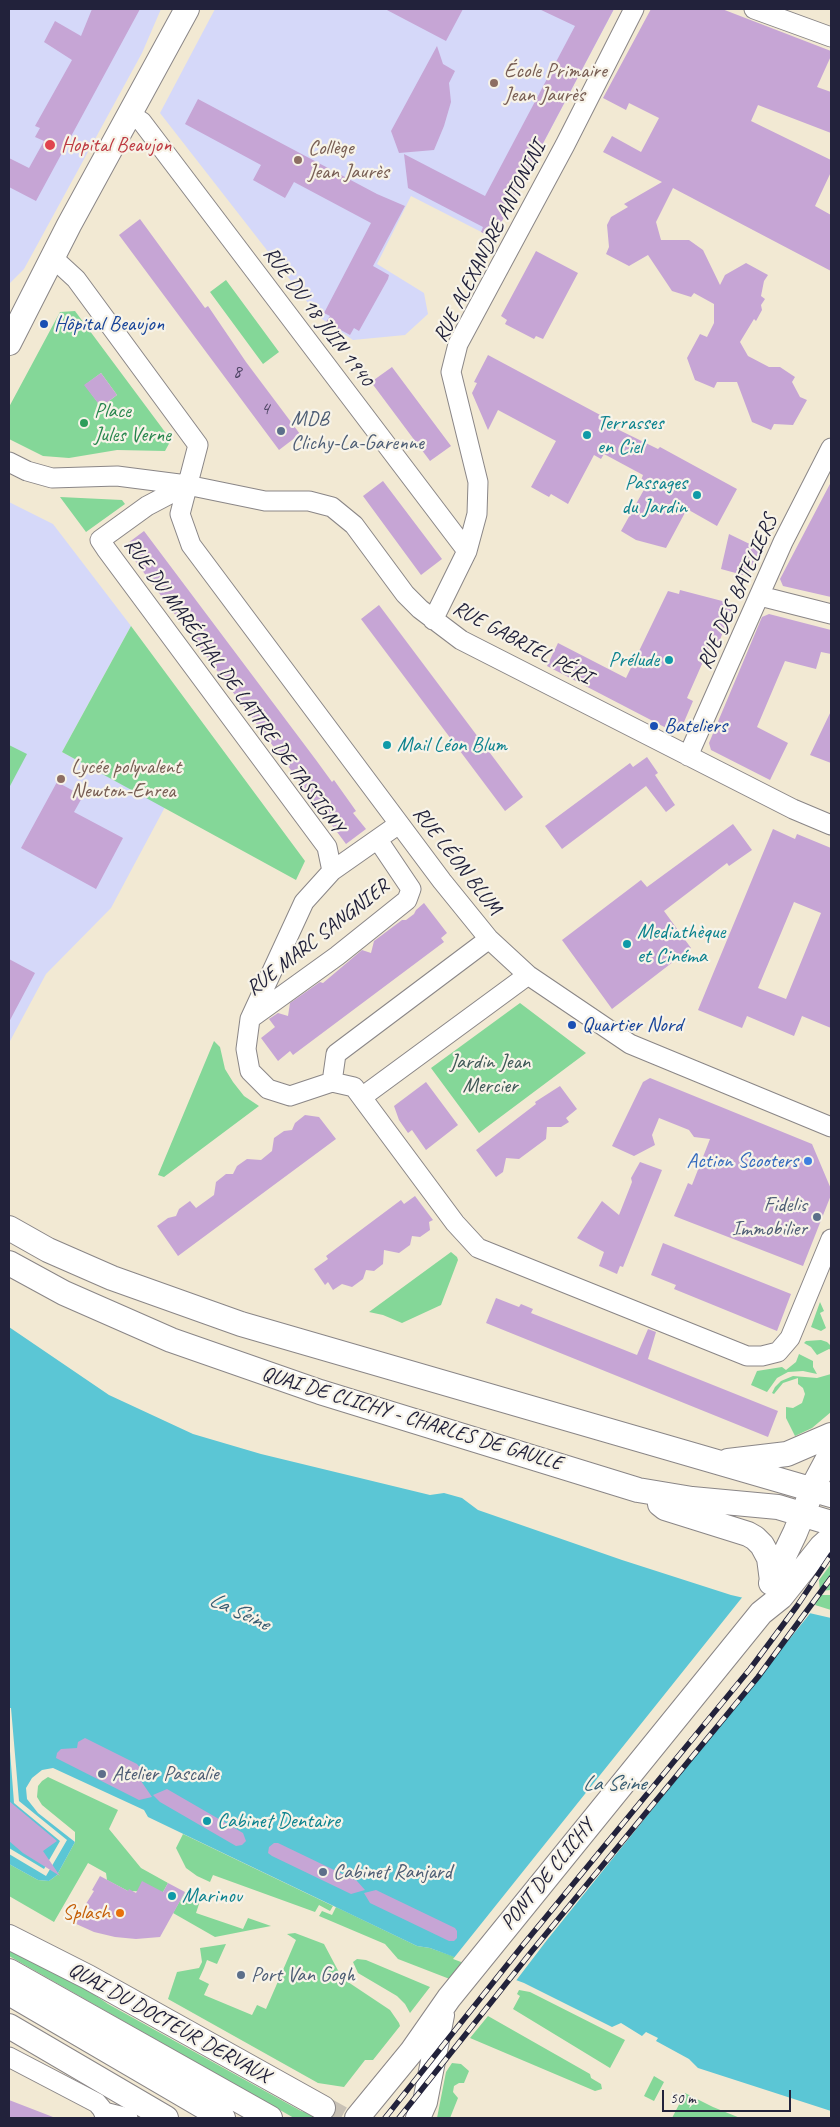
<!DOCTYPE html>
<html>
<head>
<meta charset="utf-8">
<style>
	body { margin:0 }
	#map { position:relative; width:840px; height:2127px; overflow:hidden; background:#f2e9d3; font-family:Caveat,sans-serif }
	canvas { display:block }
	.frame { position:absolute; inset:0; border:10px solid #22223b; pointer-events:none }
	.scale { position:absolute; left:662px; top:2090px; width:129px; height:22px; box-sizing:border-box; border:2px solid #22223b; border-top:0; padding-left:6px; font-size:15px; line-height:18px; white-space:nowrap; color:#22223b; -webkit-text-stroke:4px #f7f3e8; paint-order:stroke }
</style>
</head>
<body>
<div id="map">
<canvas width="840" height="2127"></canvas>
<div class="frame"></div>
<div class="scale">50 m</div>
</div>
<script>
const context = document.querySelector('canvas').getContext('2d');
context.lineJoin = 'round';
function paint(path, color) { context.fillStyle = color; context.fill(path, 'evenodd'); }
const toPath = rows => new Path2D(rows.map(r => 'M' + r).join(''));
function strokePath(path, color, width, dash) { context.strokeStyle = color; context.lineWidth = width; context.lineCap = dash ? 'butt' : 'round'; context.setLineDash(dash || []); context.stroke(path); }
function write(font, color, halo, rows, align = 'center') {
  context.font = font + ' Caveat,sans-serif'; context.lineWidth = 4.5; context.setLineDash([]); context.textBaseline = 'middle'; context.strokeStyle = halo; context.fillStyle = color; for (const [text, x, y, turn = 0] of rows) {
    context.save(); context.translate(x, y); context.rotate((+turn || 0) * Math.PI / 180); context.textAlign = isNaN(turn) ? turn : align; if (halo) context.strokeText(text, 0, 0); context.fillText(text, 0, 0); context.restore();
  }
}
const built = toPath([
	[9,9,161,9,142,53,24,269,9,284],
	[215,9,614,9,493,238,411,196,377,264,424,293,428,314,405,335,353,340,319,317,160,113],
	[9,502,53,524,131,626,62,752,165,807,111,908,46,974,9,1043]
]);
const green = toPath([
	[226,280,279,352,263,364,210,292],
	[75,311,171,440,165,451,117,450,69,458,43,456,9,439,9,407,60,312],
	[101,373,117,395,101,407,85,385],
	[60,497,122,500,125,504,86,532],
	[131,626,305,861,296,880,62,752],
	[9,745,27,754,10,786,9,785],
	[520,1003,586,1053,479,1133,431,1068],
	[214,1041,220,1047,225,1069,233,1082,244,1096,259,1106,164,1177,158,1175],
	[451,1252,457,1257,458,1260,441,1305,402,1323,383,1315,369,1312],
	[820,1302,824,1311,820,1313,826,1328,821,1331,811,1327],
	[821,1340,827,1342,831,1346,831,1350,829,1349,817,1355,811,1347,804,1343,806,1341],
	[799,1354,813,1361,813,1367,817,1374,803,1371,788,1372,777,1378,767,1392,751,1385,757,1371,782,1367,786,1370,796,1362],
	[831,1374,831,1412,812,1428,795,1436,786,1418,786,1407,793,1408,802,1403,805,1394,803,1388,798,1384,798,1378,783,1383,774,1394,772,1393,775,1387,781,1381,793,1376,817,1378],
	[831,1564,831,1590,820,1591,819,1580],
	[819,1595,831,1595,831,1610,815,1605],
	[48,1777,118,1810,109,1829,141,1868,168,1883,163,1892,128,1891,107,1880,106,1873,88,1863,54,1922,9,1896,9,1864,38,1880,49,1881,57,1875,75,1842,75,1832,42,1805,37,1797,38,1786,42,1781],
	[183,1834,333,1906,330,1911,319,1905,315,1912,213,1875,210,1882,197,1876,186,1868,176,1848],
	[185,1892,202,1895,196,1913,243,1929,248,1918,271,1926,215,1937,173,1913],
	[336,1907,417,1946,430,1948,475,1964,460,1983,398,1959,385,1944,319,1916,322,1911,332,1915],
	[295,1933,324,1944,342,1978,390,2010,399,2023,400,2026,373,2060,365,2060,344,2087,318,2083,168,1999,177,1972,199,1968,202,1962,200,1948,226,1944,217,1964,207,1960,204,1968,199,1979,209,1984,204,1995,252,2015,257,2005,266,2009,296,1940,287,1934],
	[9,1948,74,1981,108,2004,301,2111,314,2115,314,2118,294,2118,9,1956],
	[357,1959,366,1960,430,1987,410,2013,405,2004,397,1996,358,1973,353,1962],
	[519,1990,530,1992,625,2040,610,2068,513,2009,520,1996,517,1994],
	[488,2016,590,2074,591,2078,601,2084,602,2089,595,2091,470,2038],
	[452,2063,461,2064,469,2071,464,2083,459,2083,454,2086,453,2092,458,2098,450,2118,437,2118,446,2072],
	[654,2076,664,2082,654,2101,644,2096],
	[685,2093,713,2107,740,2118,672,2118]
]);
const water = toPath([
	[9,1327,109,1395,193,1434,261,1454,430,1495,444,1493,462,1498,478,1510,622,1560,731,1595,831,1618,831,2111,698,2068,689,2059,656,2041,658,2038,646,2032,642,2036,621,2023,612,2027,524,1983,430,1948,417,1946,148,1817,144,1810,53,1768,42,1770,32,1778,26,1788,27,1799,38,1813,75,1842,57,1875,49,1881,38,1880,9,1864]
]);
const pier = toPath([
	[744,1595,812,1611,547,1940,515,1982,453,1959],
	[9,1708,11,1708,19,1801,67,1840,46,1876,9,1854,9,1848,44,1869,60,1841,14,1803,9,1738]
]);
const building = toPath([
	[92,9,140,9,36,201,9,187,9,158,29,168,44,141,35,137,40,128,35,126,72,60,44,42,55,21,81,36],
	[385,9,463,9,446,41],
	[539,9,614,9,493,238,481,232,483,227,408,188,404,154,485,196,575,26],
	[651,9,722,9,831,51,831,56,817,87,831,92,831,133,758,105,751,121,831,160,831,172,815,206,831,215,831,271,673,188,656,222,661,240,689,240,703,250,720,285,725,275,746,263,768,275,764,281,761,296,765,299,761,305,762,310,756,321,754,319,740,342,748,356,769,367,780,367,795,377,792,382,800,397,807,400,793,425,774,424,771,430,752,422,737,382,717,382,714,388,695,380,687,358,700,334,707,337,714,323,714,304,694,293,691,297,672,291,648,255,629,266,606,254,609,247,607,225,611,217,628,207,624,204,662,182,603,152,612,136,641,152,659,118,629,103,626,110,603,98],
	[437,46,443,64,455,71,449,83,451,102,444,126,434,150,399,153,391,131],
	[198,99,377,194,405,206,373,266,389,275,388,279,359,331,354,328,350,335,326,322,330,316,324,313,371,223,294,182,285,198,253,180,261,165,185,124],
	[140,219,205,308,208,306,246,362,300,434,279,450,119,235],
	[536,251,578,273,543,339,536,336,534,339,505,324,507,320,501,316],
	[488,355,619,425,617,429,658,449,660,447,737,489,717,526,687,509,666,548,636,540,621,531,646,486,640,483,643,475,604,454,601,459,594,455,568,504,551,494,549,497,531,487,556,441,498,410,488,430,472,393,477,383,474,382],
	[392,367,451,446,430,461,371,382],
	[101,373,117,395,101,407,84,385],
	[383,481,442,559,421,575,363,496],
	[831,482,831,597,783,586,780,579],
	[144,531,316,760,332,782,334,780,356,811,353,813,366,829,346,844,124,546],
	[729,534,760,549,750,571,743,575,721,569],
	[680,590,726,602,724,607,732,610,719,642,713,639,687,698,693,701,681,729,674,732,547,666,558,643,626,678,668,591,679,594],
	[379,605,523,797,505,811,361,619],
	[769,614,831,630,831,654,821,652,816,669,785,661,757,727,788,743,770,780,711,750,709,743,762,617],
	[831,711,831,763,810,755],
	[647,757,658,773,655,775,675,805,666,812,646,786,562,849,545,826,630,763,633,767],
	[57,782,83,796,74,812,123,838,96,889,21,848],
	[733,824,752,850,729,866,727,863,664,911,691,948,612,1009,562,940,641,880,647,887],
	[773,829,795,839,797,834,831,848,831,1028,802,1016,794,1036,747,1016,742,1028,698,1010],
	[794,902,821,913,786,999,758,988],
	[424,903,447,933,441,938,444,942,293,1055,290,1051,278,1061,261,1038,275,1027,269,1019,278,1013,288,1016,290,1003,320,982,323,983,362,950,371,953,374,941,402,920,406,920,414,914,416,910],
	[9,959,35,973,9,1022],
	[650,1078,812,1144,831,1189,831,1195,803,1266,674,1216,688,1183,692,1185,710,1139,694,1137,689,1130,659,1118,652,1135,655,1145,634,1156,612,1146,643,1082],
	[426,1082,458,1125,426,1150,412,1130,408,1133,399,1120,394,1106],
	[560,1086,577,1109,566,1118,569,1122,561,1127,547,1127,546,1139,519,1159,506,1158,503,1172,496,1177,476,1150,536,1104,535,1102],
	[305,1115,319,1117,336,1139,178,1256,157,1226,168,1218,176,1216,179,1209,190,1201,196,1208,214,1195,216,1182,226,1174,233,1174,237,1166,247,1159,261,1160,272,1151,274,1138,284,1131,292,1130,295,1123],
	[640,1162,662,1170,623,1267,620,1266,617,1274,599,1266,604,1252,577,1238,602,1201,619,1215,632,1182,631,1178],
	[415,1196,433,1220,429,1222,430,1230,420,1237,412,1236,410,1245,399,1253,384,1250,383,1264,374,1271,366,1270,363,1279,352,1287,342,1284,333,1290,328,1282,325,1285,314,1269,328,1259,326,1256,401,1200,404,1204],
	[663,1243,791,1294,777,1331,674,1289,676,1285,651,1275],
	[496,1298,519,1307,521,1304,533,1309,531,1313,637,1355,648,1329,656,1332,648,1359,778,1411,768,1437,486,1323],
	[85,1738,137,1764,142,1770,141,1781,152,1797,139,1800,56,1758,57,1753,61,1749,77,1748,78,1742],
	[167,1789,243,1833,246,1841,242,1845,236,1846,160,1802,153,1795],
	[9,1801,57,1841,43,1851,60,1876,23,1853,9,1841],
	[274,1843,278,1843,357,1881,365,1890,351,1894,272,1856,268,1853,269,1847],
	[100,1876,128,1891,129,1889,136,1893,142,1881,163,1892,168,1883,185,1892,160,1937,136,1939,115,1937,94,1932,74,1923,94,1891,92,1890],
	[376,1890,455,1928,457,1931,457,1938,454,1941,449,1941,370,1903,364,1893],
	[9,2100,53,2117,52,2118,9,2118]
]);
const majorTunnel = toPath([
	[323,2108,341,2118]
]);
const minor = toPath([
	[754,9,831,37],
	[130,114,142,122,467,551],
	[52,257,76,279,198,445,180,514,191,545,442,881,489,939,528,975,630,1044,831,1127],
	[9,462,27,471,52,478,117,476,187,485,265,501,309,501,332,507,354,525,405,594,420,609,461,640,793,809,831,825],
	[187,485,147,506,100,540,106,549,327,847,332,871],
	[760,596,831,614],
	[433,620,467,551,477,514,478,482,451,372,458,344,565,145,634,9],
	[688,756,783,542,831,448],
	[399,824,332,871,304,902,250,1019,246,1049,250,1071,268,1089,290,1096,332,1082,354,1087,455,1223,478,1248,747,1356,762,1356,778,1352,790,1338,831,1239],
	[251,1018,337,956,407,900,411,889,378,840],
	[332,1082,336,1054,489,939],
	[362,1097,528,975],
	[9,2057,97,2103,102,2109,106,2118],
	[104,2112,128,2118]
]);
const major = toPath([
	[9,343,69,225,187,9],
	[9,1228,48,1250,112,1278,241,1324,831,1495],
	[9,1263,64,1293,171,1340,320,1392,638,1490,692,1499,778,1507,831,1523],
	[728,1461,787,1454,831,1435],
	[660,1504,665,1508,748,1534,755,1538,762,1545,769,1558,772,1581],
	[771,1583,795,1533,816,1481,831,1453],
	[9,1937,88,1977,323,2108],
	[9,1971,270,2118],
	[9,1993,223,2118],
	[9,2026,166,2118],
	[357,2118,412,2051,449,1998,761,1613,781,1597,821,1547,831,1538],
	[418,2118,425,2102,442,2015]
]);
const rail = toPath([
	[385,2118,523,1945,750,1669,797,1606,831,1555],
	[399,2118,532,1951,758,1677,831,1578]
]);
const markers = [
	[494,83,5,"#8d6e63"],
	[50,145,6,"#e0444e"],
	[298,160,5,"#8d6e63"],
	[44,324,5,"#1a4fb4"],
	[84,423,5,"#2e9e5b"],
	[281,431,5,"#5c6f8a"],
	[587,435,5,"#0f9aa8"],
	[697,495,5,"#0f9aa8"],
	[669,660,5,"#0f9aa8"],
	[654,726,5,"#1a4fb4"],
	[387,745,5,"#0f9aa8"],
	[61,779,5,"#8d6e63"],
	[627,944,5,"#0f9aa8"],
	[572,1025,5,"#1a4fb4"],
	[808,1161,5,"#3f7fe0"],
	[817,1217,5,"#5c6f8a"],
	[102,1774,5,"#5c6f8a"],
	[207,1821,5,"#0f9aa8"],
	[323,1872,5,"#5c6f8a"],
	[172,1896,5,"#0f9aa8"],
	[120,1913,5,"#e8710a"],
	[241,1975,5,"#5c6f8a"]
];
const numberNames = [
	["8",237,372],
	["4",265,409]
];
const educationNames = [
	["École Primaire",504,71],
	["Jean Jaurès",504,95],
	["Collège",308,148],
	["Jean Jaurès",308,172],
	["Lycée polyvalent",71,767],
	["Newton-Enrea",71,791]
];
const healthNames = [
	["Hopital Beaujon",61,145]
];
const streetNames = [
	["RUE ALEXANDRE ANTONINI",490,242,-63],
	["RUE DU 18 JUIN 1940",318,317,53],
	["RUE DES BATELIERS",738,592,-66],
	["RUE GABRIEL PÉRI",522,643,28],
	["RUE DU MARÉCHAL DE LATTRE DE TASSIGNY",234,686,54],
	["RUE LÉON BLUM",457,861,52],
	["RUE MARC SANGNIER",318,938,-38],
	["QUAI DE CLICHY - CHARLES DE GAULLE",412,1419,17],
	["PONT DE CLICHY",548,1875,-51],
	["QUAI DU DOCTEUR DERVAUX",169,2023,29]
];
const transitNames = [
	["Hôpital Beaujon",54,324],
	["Bateliers",664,726],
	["Quartier Nord",582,1025]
];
const leisureNames = [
	["Place",94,411],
	["Jules Verne",94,435]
];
const serviceNames = [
	["MDB",291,419],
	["Clichy-La-Garenne",291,443],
	["Fidelis",807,1205,"right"],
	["Immobilier",807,1229,"right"],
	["Atelier Pascalie",112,1774],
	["Cabinet Ranjard",333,1872],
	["Port Van Gogh",251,1975]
];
const cultureNames = [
	["Terrasses",597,423],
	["en Ciel",597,447],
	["Passages",687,483,"right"],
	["du Jardin",687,507,"right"],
	["Prélude",659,660,"right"],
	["Mail Léon Blum",397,745],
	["Mediathèque",637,932],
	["et Cinéma",637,956],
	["Cabinet Dentaire",217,1821],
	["Marinov",182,1896]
];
const parkNames = [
	["Jardin Jean",490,1062],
	["Mercier",490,1086]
];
const shopNames = [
	["Action Scooters",798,1161]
];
const foodNames = [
	["Splash",110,1913]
];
const waterNames = [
	["La Seine",239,1612,25],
	["La Seine",614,1784]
];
paint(built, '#d5d8f9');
paint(green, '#84d798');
paint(water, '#5bc6d5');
paint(pier, '#f2e9d3');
paint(building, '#c6a5d5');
strokePath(majorTunnel, '#c8c1b5', 24, [24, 12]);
strokePath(minor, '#8a8687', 21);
strokePath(major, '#8a8687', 26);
strokePath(minor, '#fff', 19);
strokePath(major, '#fff', 24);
strokePath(rail, '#22223b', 5.5);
strokePath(rail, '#f7f3e8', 4, [11]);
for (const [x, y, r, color] of markers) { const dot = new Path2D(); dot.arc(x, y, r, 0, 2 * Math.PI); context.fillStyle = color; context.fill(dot); strokePath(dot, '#f7f3e8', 2); }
write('19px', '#4b4362', null, numberNames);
write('21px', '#785e54', '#f7f3e8', educationNames, 'left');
write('21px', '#be3a42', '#f7f3e8', healthNames, 'left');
write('21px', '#22223b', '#f7f3e8', streetNames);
write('21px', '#164399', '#f7f3e8', transitNames, 'left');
write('21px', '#27864d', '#f7f3e8', leisureNames, 'left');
write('21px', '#4e5e75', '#f7f3e8', serviceNames, 'left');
write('21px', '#0d838f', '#f7f3e8', cultureNames, 'left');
write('21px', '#3f5857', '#f7f3e8', parkNames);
write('21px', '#366cbe', '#f7f3e8', shopNames, 'right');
write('21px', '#c56008', '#f7f3e8', foodNames, 'right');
write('italic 22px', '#365b71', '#f7f3e8', waterNames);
</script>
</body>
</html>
